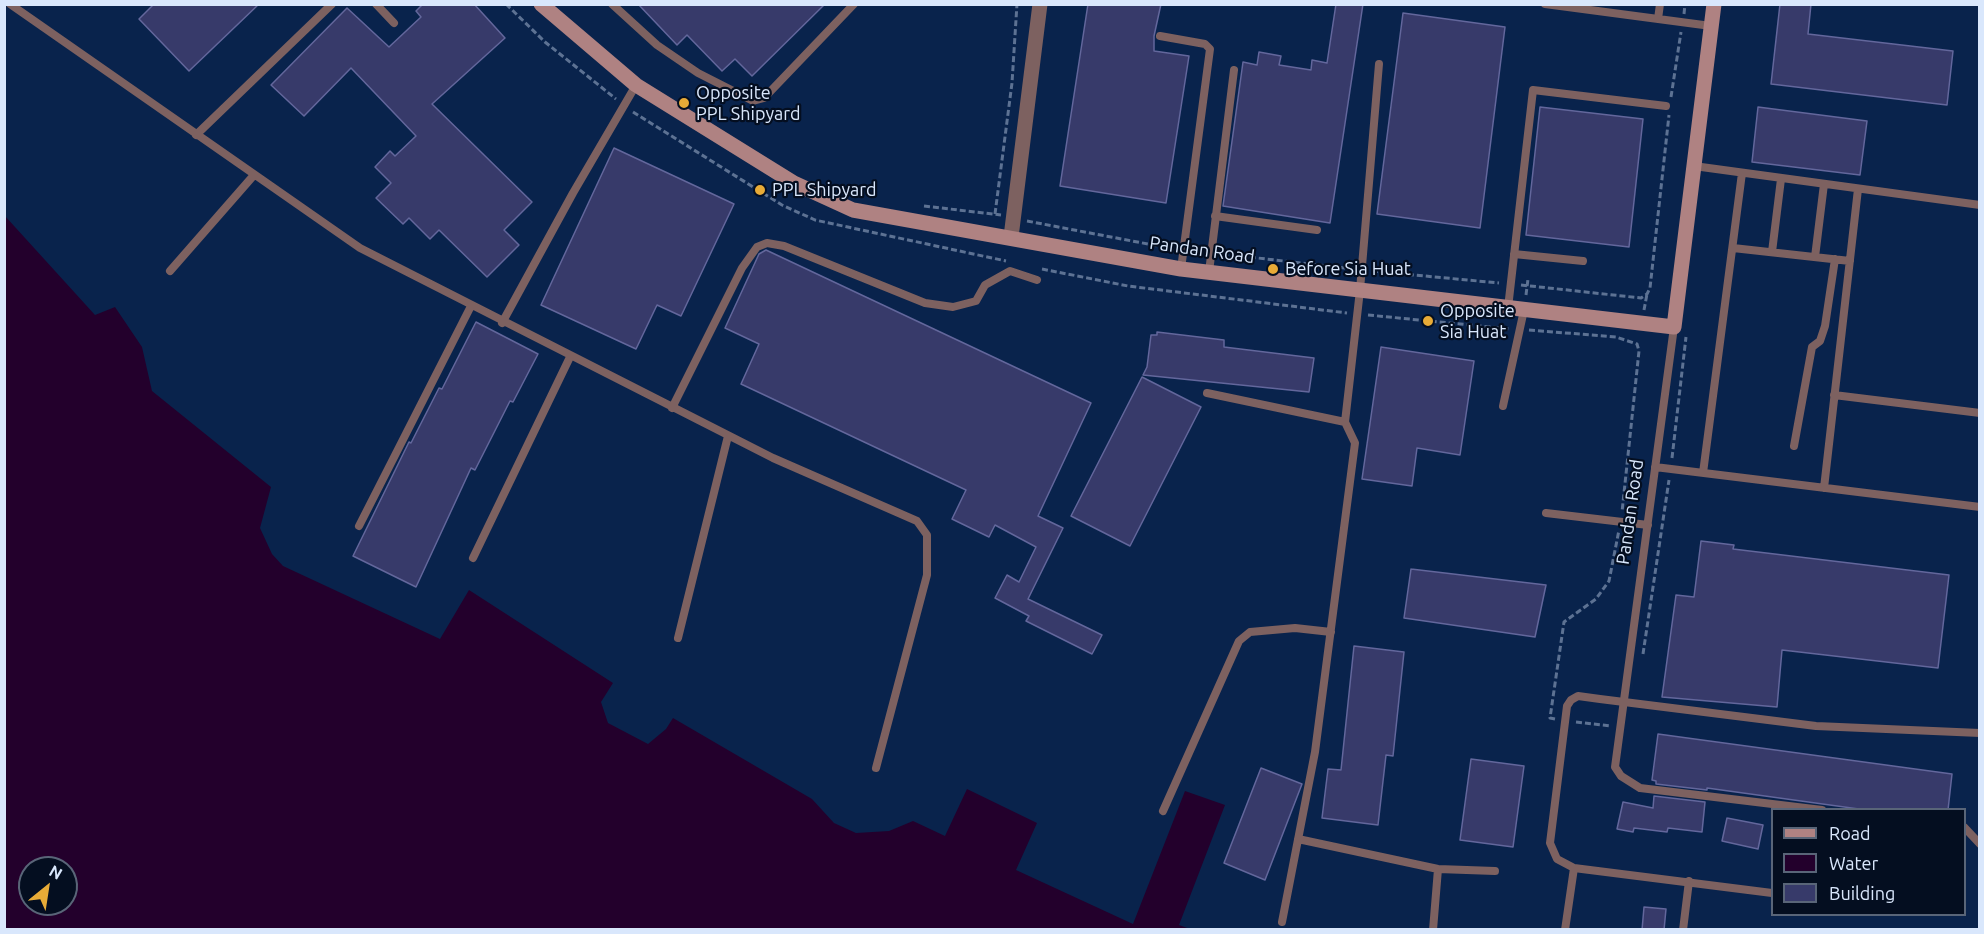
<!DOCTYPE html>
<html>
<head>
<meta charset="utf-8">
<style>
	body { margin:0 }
	#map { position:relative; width:1984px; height:934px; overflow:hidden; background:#09234c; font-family:Ubuntu,sans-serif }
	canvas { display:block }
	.frame { position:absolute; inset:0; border:6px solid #d9e7fc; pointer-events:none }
	.legend { position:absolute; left:1771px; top:808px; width:195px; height:108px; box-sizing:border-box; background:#040e20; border:2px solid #596578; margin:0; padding:8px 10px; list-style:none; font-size:18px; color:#d9e7fc }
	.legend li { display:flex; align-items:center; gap:12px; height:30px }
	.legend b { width:30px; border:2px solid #596578 }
	.north { position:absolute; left:18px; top:856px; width:60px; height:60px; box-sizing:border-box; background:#040e20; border:2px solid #596578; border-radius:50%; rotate:30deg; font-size:16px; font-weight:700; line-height:24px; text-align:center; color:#d9e7fc }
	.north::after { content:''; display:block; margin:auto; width:21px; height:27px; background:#e8ab37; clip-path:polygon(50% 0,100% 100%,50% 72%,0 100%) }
</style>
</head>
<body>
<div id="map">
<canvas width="1984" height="934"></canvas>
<div class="frame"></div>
<ul class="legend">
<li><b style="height:8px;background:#af8282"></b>Road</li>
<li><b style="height:16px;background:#23002c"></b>Water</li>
<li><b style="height:16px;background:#373a6a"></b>Building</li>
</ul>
<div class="north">N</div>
</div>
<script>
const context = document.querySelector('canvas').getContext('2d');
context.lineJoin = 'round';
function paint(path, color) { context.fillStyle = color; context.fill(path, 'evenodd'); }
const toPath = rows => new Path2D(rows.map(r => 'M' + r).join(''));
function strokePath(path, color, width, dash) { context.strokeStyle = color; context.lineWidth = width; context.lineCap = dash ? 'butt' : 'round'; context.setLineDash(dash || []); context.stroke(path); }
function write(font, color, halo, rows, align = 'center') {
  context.font = font + ' Ubuntu,sans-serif'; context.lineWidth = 4.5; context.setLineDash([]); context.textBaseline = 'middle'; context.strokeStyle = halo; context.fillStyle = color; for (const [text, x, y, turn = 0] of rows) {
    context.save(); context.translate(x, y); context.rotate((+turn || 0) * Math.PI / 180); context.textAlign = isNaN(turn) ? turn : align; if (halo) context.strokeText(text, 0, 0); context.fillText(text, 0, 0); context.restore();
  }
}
const water = toPath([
	[5,216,95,315,115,307,142,347,152,391,271,487,260,528,272,554,283,566,440,639,469,590,613,683,601,702,608,723,648,744,666,729,673,718,812,799,834,823,856,833,889,831,913,821,945,836,967,789,1037,823,1016,870,1133,924,1185,791,1225,805,1179,925,1190,929,5,929],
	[30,868,66,868,66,904,30,904]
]);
const building = toPath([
	[154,4,259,4,189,71,139,19,154,4],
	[423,4,474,4,505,38,432,104,532,202,504,230,519,245,487,277,439,230,430,239,409,218,403,224,376,198,391,183,375,167,390,151,395,156,416,136,351,68,304,116,271,85,347,8,389,47,421,17,416,11,423,4],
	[638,4,825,4,752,76,735,59,722,71,687,35,677,45,638,4],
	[1088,4,1161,4,1154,36,1154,51,1189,56,1166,203,1060,186,1088,4],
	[1336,4,1363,4,1330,223,1223,206,1243,62,1257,65,1259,52,1281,56,1279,65,1311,70,1312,60,1327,63,1336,4],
	[1780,4,1811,4,1808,34,1953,51,1947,105,1771,84,1780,4],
	[1403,13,1505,27,1480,228,1377,214,1403,13],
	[1540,107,1643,119,1629,247,1526,235,1540,107],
	[1758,107,1867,121,1860,175,1752,162,1758,107],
	[614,148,734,204,681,316,657,305,636,349,541,305,614,148],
	[766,250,1091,403,1038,516,1063,528,1028,599,1102,635,1092,654,1026,621,1029,616,995,598,1007,575,1019,582,1036,547,995,525,989,537,952,519,966,490,741,384,759,344,725,328,759,254,766,250],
	[476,322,538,354,513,402,510,401,475,470,471,468,416,587,353,556,409,442,411,443,439,388,442,389,476,322],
	[1157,332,1224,340,1224,347,1314,358,1309,392,1143,375,1147,367,1151,335,1157,335,1157,332],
	[1381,347,1474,361,1460,455,1417,448,1412,486,1362,479,1381,347],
	[1142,377,1201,407,1130,546,1071,516,1142,377],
	[1701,541,1734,545,1733,549,1949,575,1938,668,1782,650,1777,707,1662,697,1676,595,1694,597,1701,541],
	[1411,569,1546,585,1535,637,1404,618,1411,569],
	[1354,646,1404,652,1393,756,1386,755,1378,825,1322,818,1328,769,1341,770,1354,646],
	[1658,734,1952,774,1948,810,1866,810,1707,788,1707,790,1656,784,1656,781,1652,780,1658,734],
	[1471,759,1524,766,1513,847,1460,840,1471,759],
	[1261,768,1302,784,1265,880,1224,863,1261,768],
	[1654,796,1705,802,1702,832,1668,828,1667,832,1634,828,1633,832,1617,829,1623,802,1653,808,1654,796],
	[1727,818,1763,825,1758,849,1722,841,1727,818],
	[1644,907,1666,909,1664,930,1642,930,1644,907]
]);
const path = toPath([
	[506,4,545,42,616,99],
	[1684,14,1685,4],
	[1671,97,1681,32],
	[633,112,782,205,815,220,1006,261],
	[924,206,1001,215],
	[995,214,1012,83,1017,4],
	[1027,221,1174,249],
	[1223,254,1353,269],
	[1042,269,1128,286,1347,313],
	[1372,271,1499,283],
	[1521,285,1641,298,1647,294,1650,288,1669,115],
	[1526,295,1528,279],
	[1644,310,1647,294],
	[1368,315,1511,329],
	[1529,330,1616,337,1637,344,1639,351,1622,512],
	[1672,458,1686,337],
	[1643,654,1669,480],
	[1555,719,1550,718,1564,622,1596,599,1609,581,1619,530],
	[1576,722,1611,726]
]);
const lane = toPath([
	[10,4,360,248,773,458,917,521,927,535,927,575,876,768],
	[376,4,394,23],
	[612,4,657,45,698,73,753,101,764,98,854,4],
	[1545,4,1711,26],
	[1658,19,1660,4],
	[1160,36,1205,44,1210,49,1181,269],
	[196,135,332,4],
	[1694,166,1980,205],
	[1215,216,1317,230],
	[1733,248,1850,261],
	[1772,252,1781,179],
	[1514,254,1583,261],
	[1815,257,1824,184],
	[170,271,254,175],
	[1209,272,1234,70],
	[1508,308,1533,90,1666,106],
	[502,323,573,193,636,85],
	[1674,327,1615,767,1621,776,1640,788,1822,810],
	[1207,393,1345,422],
	[1834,395,1980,413],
	[1503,406,1524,310],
	[672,408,742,268,757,247,767,243,784,246,925,303,953,307,976,301,985,285,1010,271,1037,280],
	[1794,446,1812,347,1820,341,1825,326,1835,259],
	[1655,467,1980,507],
	[1703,473,1742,173],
	[1824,488,1858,189],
	[1546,513,1648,525],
	[359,526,471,306],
	[473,558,570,357],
	[678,638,728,436],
	[1163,811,1239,641,1250,632,1295,628,1331,632],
	[1964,827,1980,844],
	[1298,839,1438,869,1495,871],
	[1772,893,1574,868,1557,859,1550,843,1567,706,1571,700,1578,696,1600,699,1816,726,1980,733],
	[1282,922,1315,752,1355,443,1345,422,1360,290,1379,64],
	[1433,930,1438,869],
	[1565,930,1574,868],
	[1683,930,1689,881]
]);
const street = toPath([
	[1011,237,1040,4]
]);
const secondary = toPath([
	[541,4,636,85,794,183,853,210,1181,269,1674,327,1714,4]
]);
const markers = [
	[684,103,6,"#e8ab37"],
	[760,190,6,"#e8ab37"],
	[1273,269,6,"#e8ab37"],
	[1428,321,6,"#e8ab37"]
];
const poiNames = [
	["Opposite",696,93],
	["PPL Shipyard",696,114],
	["PPL Shipyard",772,190],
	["Before Sia Huat",1285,269],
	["Opposite",1440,311],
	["Sia Huat",1440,332]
];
const streetNames = [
	["Pandan Road",1202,250,8],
	["Pandan Road",1630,512,-82]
];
paint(water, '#23002c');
paint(building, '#373a6a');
strokePath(building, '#63679c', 1.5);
strokePath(path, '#5d7293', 3, [6, 3]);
strokePath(lane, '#7d6160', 8);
strokePath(street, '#7d6160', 15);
strokePath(secondary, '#af8282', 15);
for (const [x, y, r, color] of markers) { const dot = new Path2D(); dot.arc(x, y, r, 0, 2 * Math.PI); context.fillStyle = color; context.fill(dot); strokePath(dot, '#040e20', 2); }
write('18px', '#d9e7fc', '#040e20', poiNames, 'left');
write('18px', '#d9e7fc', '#040e20', streetNames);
</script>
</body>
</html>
